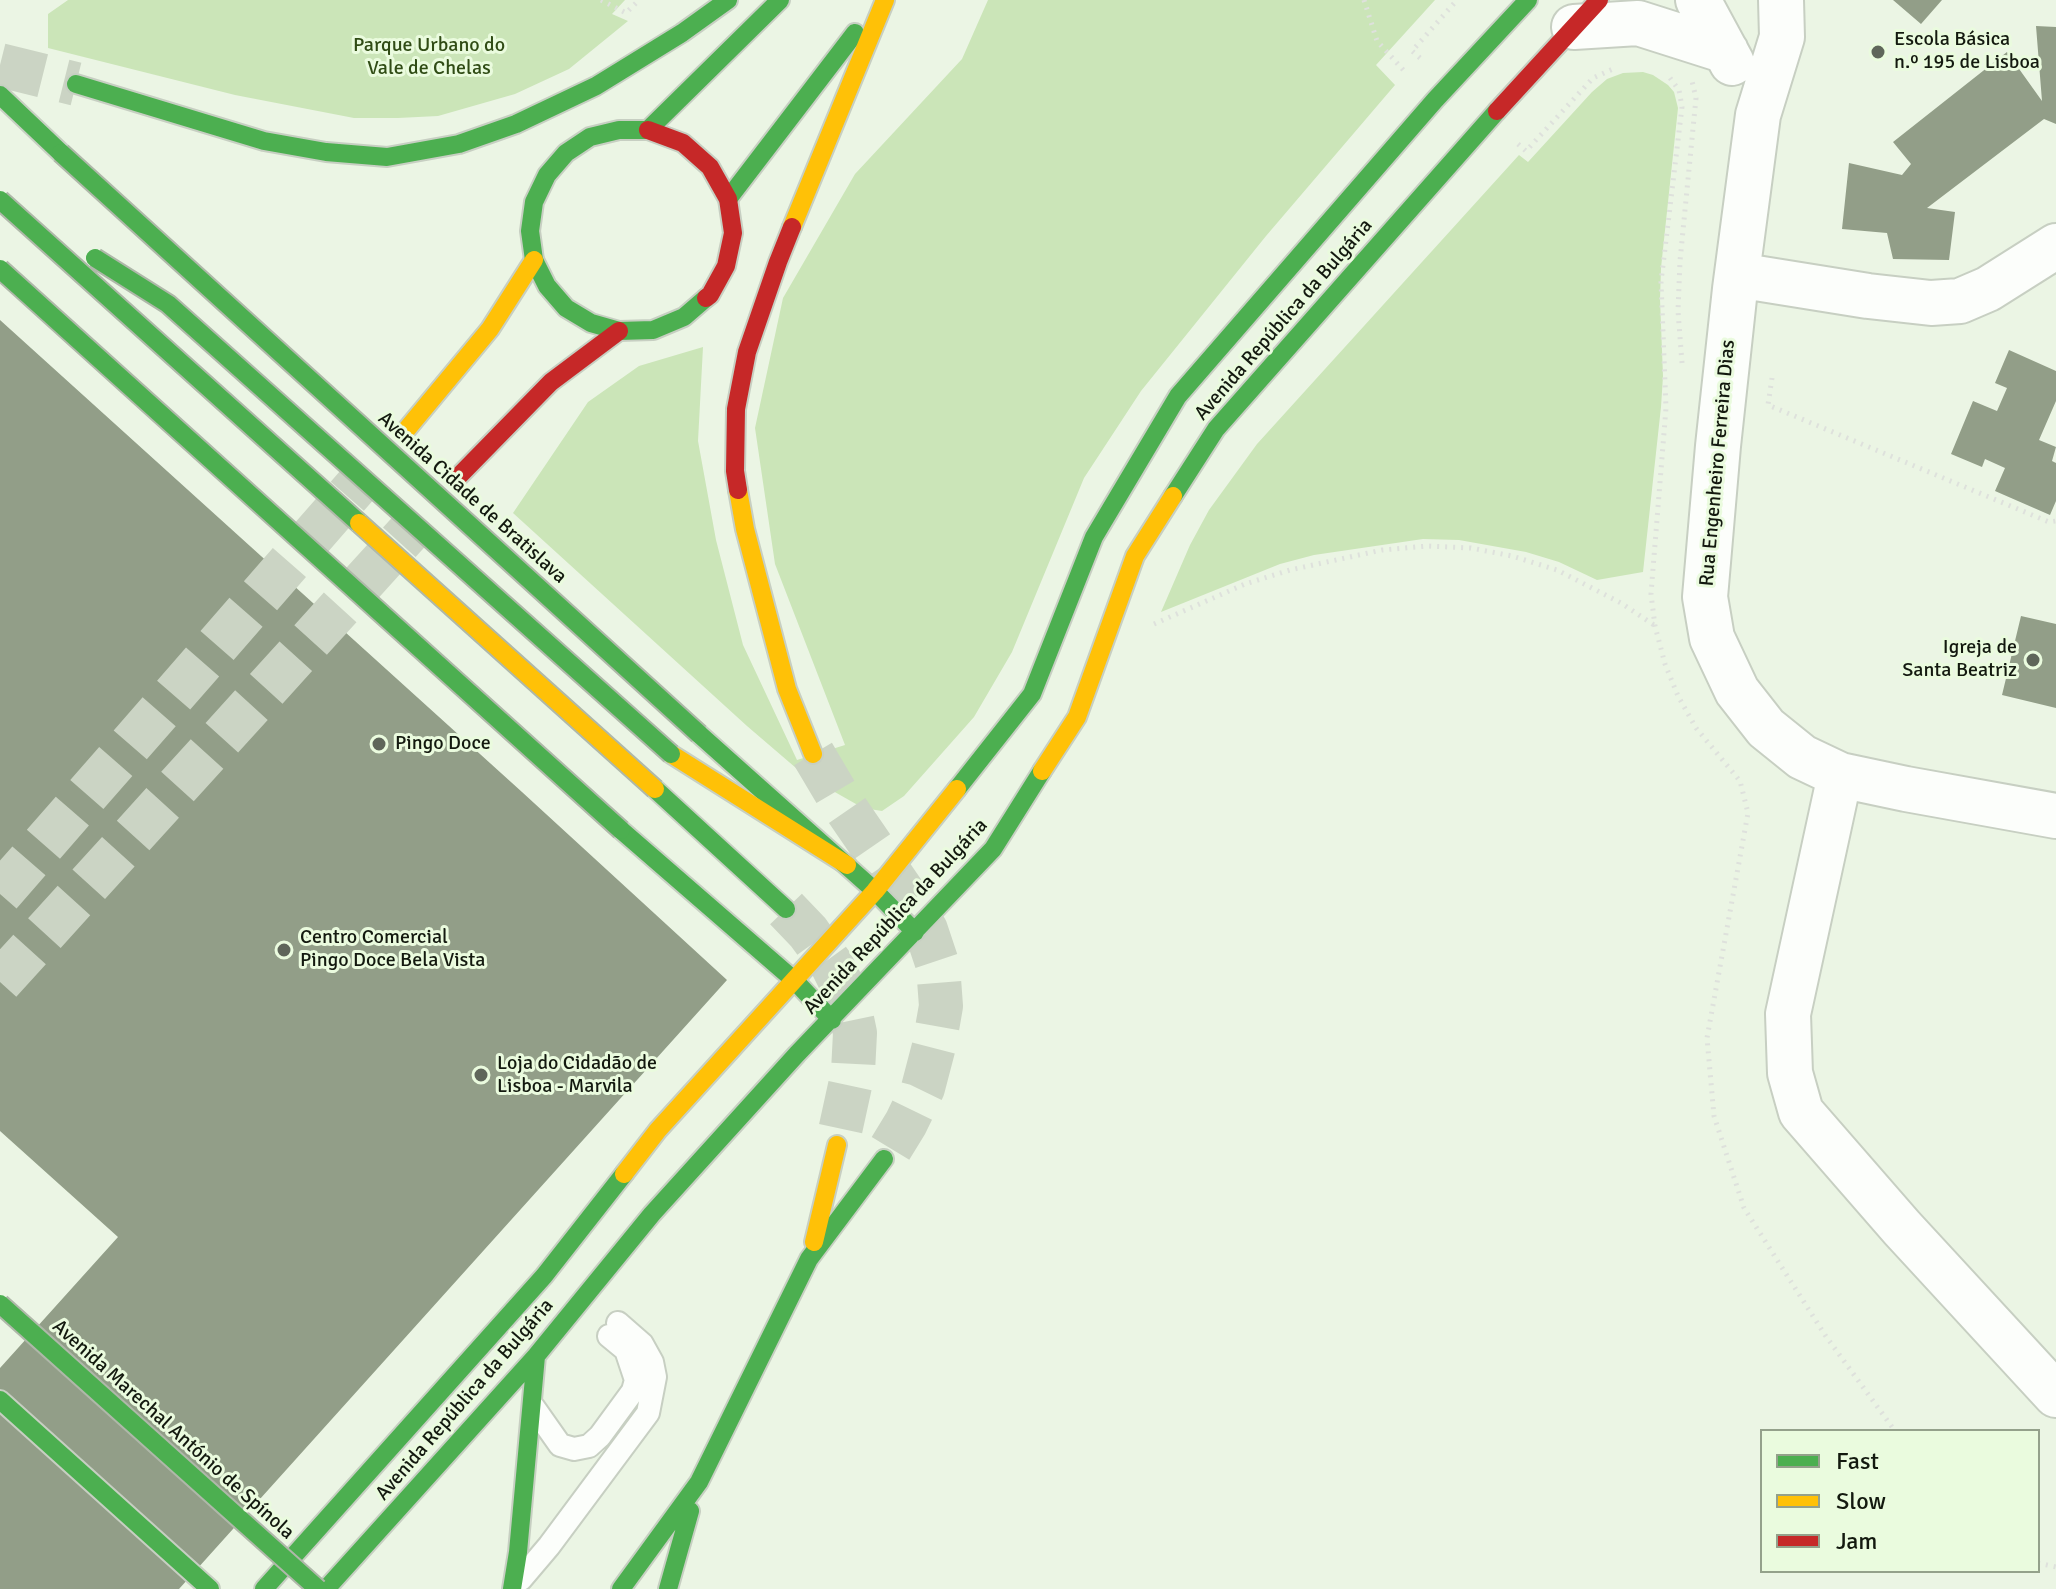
<!DOCTYPE html>
<html>
<head>
<meta charset="utf-8">
<style>
	body { margin:0 }
	#map { position:relative; width:2056px; height:1589px; overflow:hidden; background:#ebf5e4; font-family:Signika,sans-serif }
	canvas { display:block }
	.legend { position:absolute; left:1760px; top:1429px; width:280px; height:144px; box-sizing:border-box; background:#eafbde; border:2px solid #94a18b; margin:0; padding:10px 14px; list-style:none; font-size:24px; color:#13190f }
	.legend li { display:flex; align-items:center; gap:16px; height:40px }
	.legend b { width:40px; border:2px solid #94a18b }
</style>
</head>
<body>
<div id="map">
<canvas width="2056" height="1589"></canvas>
<ul class="legend">
<li><b style="height:10px;background:#4caf50"></b>Fast</li>
<li><b style="height:10px;background:#ffc107"></b>Slow</li>
<li><b style="height:10px;background:#c62828"></b>Jam</li>
</ul>
</div>
<script>
const context = document.querySelector('canvas').getContext('2d');
context.lineJoin = 'round';
function paint(path, color) { context.fillStyle = color; context.fill(path, 'evenodd'); }
const toPath = rows => new Path2D(rows.map(r => 'M' + r).join(''));
function strokePath(path, color, width, dash) { context.strokeStyle = color; context.lineWidth = width; context.lineCap = dash ? 'butt' : 'round'; context.setLineDash(dash || []); context.stroke(path); }
function write(font, color, halo, rows, align = 'center') {
  context.font = font + ' Signika,sans-serif'; context.lineWidth = 6; context.setLineDash([]); context.textBaseline = 'middle'; context.strokeStyle = halo; context.fillStyle = color; for (const [text, x, y, turn = 0] of rows) {
    context.save(); context.translate(x, y); context.rotate((+turn || 0) * Math.PI / 180); context.textAlign = isNaN(turn) ? turn : align; if (halo) context.strokeText(text, 0, 0); context.fillText(text, 0, 0); context.restore();
  }
}
const green = toPath([
	[68,0,625,0,612,14,628,21,569,69,515,94,438,116,398,118,354,118,235,95,48,48,48,14],
	[988,0,1435,0,1376,65,1395,85,1266,236,1141,391,1084,478,1012,652,974,717,904,796,882,811,863,808,803,774,747,726,513,513,588,402,639,366,703,347,698,441,716,540,743,645,797,760,845,745,775,564,755,428,783,298,855,174,962,59],
	[1643,72,1653,75,1668,85,1674,92,1678,108,1661,268,1660,299,1663,376,1661,407,1643,572,1597,580,1559,562,1526,552,1459,540,1423,539,1314,555,1280,564,1161,612,1190,545,1209,510,1257,444,1519,155,1528,162,1592,92,1607,79,1623,73]
]);
const building = toPath([
	[1893,0,1942,0,1921,24],
	[2036,26,2056,27,2056,124,2044,119,1927,208,1955,212,1949,260,1893,259,1887,233,1842,229,1849,163,1902,175,1911,164,1893,142,2007,52,2042,101],
	[0,320,522,792,727,980,179,1589,0,1589,0,1368,118,1237,0,1131],
	[2009,350,2056,371,2056,401,2039,440,2056,447,2052,461,2056,463,2056,501,2050,515,1995,491,2005,468,1985,459,1982,467,1951,454,1973,401,1997,411,2007,388,1995,383],
	[2021,616,2056,624,2056,708,2002,695]
]);
const highwayTunnel = toPath([
	[0,65,76,84],
	[813,754,842,803,903,892,926,930,938,966,941,1006,934,1046,923,1088,906,1123,884,1159],
	[0,894,365,476],
	[786,909,808,932,832,965,847,995,855,1033,853,1072,837,1145],
	[0,982,415,525]
]);
const path = toPath([
	[601,0,626,13,639,0],
	[1364,0,1377,41,1406,73],
	[1420,58,1412,51,1457,0],
	[1670,78,1679,90,1682,107,1661,282,1666,408,1651,594,1655,626,1665,664,1678,696,1696,728,1740,781,1748,813,1707,1038,1714,1116,1744,1208,1825,1335,1895,1431],
	[1518,144,1526,151,1593,78,1615,68],
	[1682,363,1678,311,1680,261,1696,98,1692,81],
	[1772,378,1768,405,2049,522,2056,521],
	[1154,624,1245,584,1290,570,1382,550,1428,546,1471,548,1512,556,1557,570,1621,603,1654,625],
	[2038,1563,2056,1567]
]);
const lane = toPath([
	[534,1408,560,1445,574,1449,589,1446,600,1436,633,1391,636,1380,626,1350,609,1336],
	[521,1579,549,1546,648,1413,655,1377,652,1362,642,1344,618,1323]
]);
const street = toPath([
	[1698,0,1732,63],
	[1781,0,1782,37,1758,115,1735,289,1718,446,1705,597,1712,638,1737,691,1766,728,1802,757,1840,775,1906,789,2056,816],
	[1574,27,1638,23,1726,51],
	[1737,275,1868,296,1931,303,1960,301,1988,289,2056,246],
	[1840,775,1788,1014,1790,1073,1801,1112,1902,1228,2056,1395]
]);
const fast = toPath([
	[76,84,264,141,326,152,387,157,459,144,516,124,596,86,682,33,728,0],
	[0,95,61,153],
	[728,199,855,33],
	[706,298,684,317,653,330,619,331,591,323,566,308,547,286,534,260,530,231,534,202,547,175,566,153,590,137,619,130,648,130,780,0],
	[1173,496,1216,429,1497,111],
	[699,734,875,891,915,932],
	[655,789,786,909],
	[957,789,1032,694,1094,537,1178,396,1435,100,1528,0],
	[621,830,795,981,832,1020],
	[0,1400,210,1589],
	[264,1589,544,1276,624,1174],
	[326,1589,536,1356,652,1214,797,1054,993,849,1042,771],
	[512,1589,518,1552,536,1356],
	[621,1589,699,1482,809,1259,884,1159],
	[668,1589,690,1511]
]);
const slow = toPath([
	[792,227,885,0],
	[407,429,490,329,534,260],
	[738,490,745,529,787,689,813,754],
	[671,754,847,865],
	[1042,771,1077,717,1135,556,1173,496],
	[624,1174,658,1130,875,891,957,789],
	[814,1242,837,1145]
]);
const jam = toPath([
	[1497,111,1599,0],
	[648,130,683,143,710,167,728,199,733,233,726,266,710,295,706,298],
	[458,477,551,382,619,331],
	[738,490,735,471,736,409,747,352,778,262,792,227]
]);
const fastBridge = toPath([
	[61,153,699,734],
	[0,200,359,523],
	[95,258,168,304,671,754],
	[0,269,621,830],
	[0,1304,318,1589]
]);
const slowBridge = toPath([
	[359,523,655,789]
]);
const markers = [
	[1878,52,8,"#5f665a"],
	[2033,660,8,"#5f665a"],
	[379,744,8,"#5f665a"],
	[284,950,8,"#5f665a"],
	[481,1075,8,"#5f665a"]
];
const poiNames = [
	["Escola Básica",1894,40],
	["n.º 195 de Lisboa",1894,63],
	["Igreja de",2017,648,"right"],
	["Santa Beatriz",2017,671,"right"],
	["Pingo Doce",395,744],
	["Centro Comercial",300,938],
	["Pingo Doce Bela Vista",300,961],
	["Loja do Cidadão de",497,1064],
	["Lisboa - Marvila",497,1087]
];
const parkNames = [
	["Parque Urbano do",429,46],
	["Vale de Chelas",429,69]
];
const streetNames = [
	["Avenida República da Bulgária",1284,320,-49],
	["Rua Engenheiro Ferreira Dias",1718,463,-85],
	["Avenida Cidade de Bratislava",472,498,42],
	["Avenida República da Bulgária",896,917,-47],
	["Avenida República da Bulgária",465,1400,-49],
	["Avenida Marechal António de Spínola",173,1430,42]
];
paint(green, '#cbe5b8');
paint(building, '#929e88');
strokePath(highwayTunnel, '#cbd4c4', 44, [44, 22]);
strokePath(lane, '#c7cfc2', 26);
strokePath(street, '#c7cfc2', 48);
strokePath(fast, '#c7cfc2', 22);
strokePath(slow, '#c7cfc2', 22);
strokePath(jam, '#c7cfc2', 22);
strokePath(path, '#dee1dc', 5, [2, 6]);
strokePath(lane, '#fcfefb', 22);
strokePath(street, '#fcfefb', 44);
strokePath(fast, '#4caf50', 18);
strokePath(slow, '#ffc107', 18);
strokePath(jam, '#c62828', 18);
strokePath(fastBridge, '#afb8a9', 22, []);
strokePath(slowBridge, '#afb8a9', 22, []);
strokePath(fastBridge, '#4caf50', 18);
strokePath(slowBridge, '#ffc107', 18);
for (const [x, y, r, color] of markers) { const dot = new Path2D(); dot.arc(x, y, r, 0, 2 * Math.PI); context.fillStyle = color; context.fill(dot); strokePath(dot, '#eafbde', 3); }
write('20px', '#13190f', '#eafbde', poiNames, 'left');
write('20px', '#304c15', '#eafbde', parkNames);
write('20px', '#13190f', '#eafbde', streetNames);
</script>
</body>
</html>
